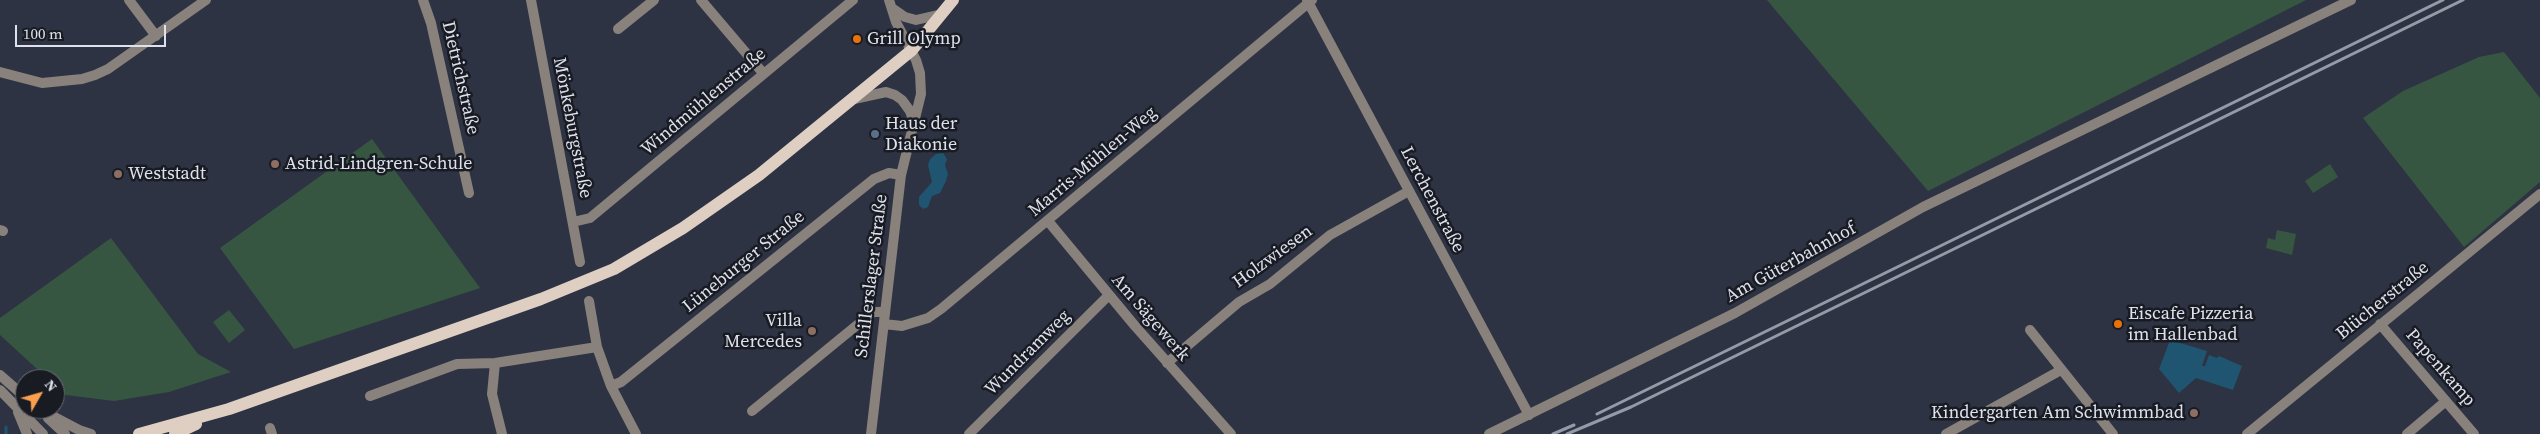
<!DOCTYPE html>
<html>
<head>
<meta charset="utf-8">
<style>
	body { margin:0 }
	#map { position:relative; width:2540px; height:434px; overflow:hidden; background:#2d3343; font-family:"Source Serif 4",serif }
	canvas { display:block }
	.north { position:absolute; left:15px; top:369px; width:50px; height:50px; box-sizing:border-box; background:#191b23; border:1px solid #686b74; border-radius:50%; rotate:52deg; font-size:14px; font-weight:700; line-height:20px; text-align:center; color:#dee2ed }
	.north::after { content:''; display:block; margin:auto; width:18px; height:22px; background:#fa9f4e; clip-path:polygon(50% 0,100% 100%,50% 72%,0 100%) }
	.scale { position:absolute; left:15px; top:25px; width:151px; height:22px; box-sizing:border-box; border:2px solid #dee2ed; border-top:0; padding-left:6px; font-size:15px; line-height:18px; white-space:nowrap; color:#dee2ed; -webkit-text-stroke:4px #191b23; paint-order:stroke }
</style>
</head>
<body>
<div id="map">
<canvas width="2540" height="434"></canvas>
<div class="north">N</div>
<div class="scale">100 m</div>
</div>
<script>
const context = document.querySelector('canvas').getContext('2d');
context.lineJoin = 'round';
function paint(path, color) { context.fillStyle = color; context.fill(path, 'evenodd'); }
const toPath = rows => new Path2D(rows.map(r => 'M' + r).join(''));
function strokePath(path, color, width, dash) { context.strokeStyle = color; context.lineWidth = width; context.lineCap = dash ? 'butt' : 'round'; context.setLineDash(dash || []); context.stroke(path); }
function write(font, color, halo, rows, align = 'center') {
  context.font = font + ' "Source Serif 4",serif'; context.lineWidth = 5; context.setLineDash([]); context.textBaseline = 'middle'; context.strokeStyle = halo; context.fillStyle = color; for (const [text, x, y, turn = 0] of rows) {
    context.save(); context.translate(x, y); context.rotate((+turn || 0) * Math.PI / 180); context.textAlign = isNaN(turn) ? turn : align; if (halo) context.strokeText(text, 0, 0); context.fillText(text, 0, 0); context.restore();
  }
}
const green = toPath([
	[1767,0,2306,0,1928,191],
	[2504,52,2540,98,2540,182,2464,247,2363,118,2403,91,2479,57],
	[372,139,480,288,294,349,220,248],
	[2330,164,2338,177,2313,193,2305,181],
	[2277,230,2296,234,2292,255,2266,248,2268,238,2275,240],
	[111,238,198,354,231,372,169,392,114,401,66,395,55,385,55,379,48,379,0,335,0,318],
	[229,310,245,330,229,343,213,322]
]);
const water = toPath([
	[943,153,947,159,945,165,948,174,946,181,940,193,932,196,928,207,923,209,919,205,919,197,932,182,928,165,930,159,936,154],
	[2170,340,2207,351,2202,366,2205,366,2209,355,2217,358,2219,356,2242,366,2233,390,2196,378,2179,393,2159,369]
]);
const stream = toPath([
	[6,434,6,427]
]);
const minor = toPath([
	[129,0,156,36],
	[423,0,431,23,469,193],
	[531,0,580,262],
	[701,0,763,73],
	[1307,0,1529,415],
	[892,8,905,17,916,20,942,14],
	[618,29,654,0],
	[0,72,42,83,82,79,95,75,108,69,206,0],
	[854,99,886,92,895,95,902,100,910,111,914,123],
	[1048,221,1135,326,1231,434],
	[573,222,590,218,853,0],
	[0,230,3,231],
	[589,301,597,347,611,386,636,434],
	[884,324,902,326,928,318,941,309,1312,0],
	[2380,324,2474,434],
	[2030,330,2113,434],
	[495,363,492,394,502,434],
	[1167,363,1239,302,1270,284,1330,235,1409,191],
	[611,386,621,382,874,179,889,173,901,175],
	[370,396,457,364,495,363,597,347],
	[752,411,873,312,885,312],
	[270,428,272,434],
	[871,434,901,175,921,94,920,73,916,60,896,22,889,0],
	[969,434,1109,295],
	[1489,434,1735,313,1923,207,2351,0],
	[1946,434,2061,370],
	[2247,434,2540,194],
	[2407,434,2446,401]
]);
const tertiary = toPath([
	[0,375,25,397],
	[0,390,43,434],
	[39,409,79,430,91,434],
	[18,412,27,434],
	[48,418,65,434]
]);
const primary = toPath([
	[139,434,229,409,541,299,614,269,683,228,759,175,912,50,953,0],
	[175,434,196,424]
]);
const rail = toPath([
	[1597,414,2443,0],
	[1553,434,1574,425],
	[1567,434,1631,407,2463,0]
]);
const markers = [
	[857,39,5,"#e8710a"],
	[875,134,5,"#5c6f8a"],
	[275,164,5,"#8d6e63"],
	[118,174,5,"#8d6e63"],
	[2118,324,5,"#e8710a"],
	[812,331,5,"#8d6e63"],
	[2194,413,5,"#8d6e63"]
];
const poiNames = [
	["Grill Olymp",867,39],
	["Haus der",885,124],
	["Diakonie",885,145],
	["Astrid-Lindgren-Schule",285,164],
	["Weststadt",128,174],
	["Eiscafe Pizzeria",2128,314],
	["im Hallenbad",2128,335],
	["Villa",802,321,"right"],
	["Mercedes",802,342,"right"],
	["Kindergarten Am Schwimmbad",2184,413,"right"]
];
const streetNames = [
	["Dietrichstraße",460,78,77],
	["Windmühlenstraße",704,102,-40],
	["Mönkeburgstraße",572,128,79],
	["Marris-Mühlen-Weg",1093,162,-40],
	["Lerchenstraße",1432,200,62],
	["Holzwiesen",1273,257,-36],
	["Lüneburger Straße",744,262,-39],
	["Am Güterbahnhof",1791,263,-29],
	["Schillerslager Straße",872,276,-83],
	["Blücherstraße",2383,301,-39],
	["Am Sägewerk",1150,318,49],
	["Wundramweg",1028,353,-45],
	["Papenkamp",2440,368,49]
];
paint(green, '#375641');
paint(water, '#1f5571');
strokePath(stream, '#1f5571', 3);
strokePath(minor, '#89817b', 10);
strokePath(tertiary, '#89817b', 10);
strokePath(primary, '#dfcec2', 12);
strokePath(rail, '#959aa7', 3);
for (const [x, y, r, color] of markers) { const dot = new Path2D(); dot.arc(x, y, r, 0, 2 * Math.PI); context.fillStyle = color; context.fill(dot); strokePath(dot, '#191b23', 2); }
write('18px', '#dee2ed', '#191b23', poiNames, 'left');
write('18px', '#dee2ed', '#191b23', streetNames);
</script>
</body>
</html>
